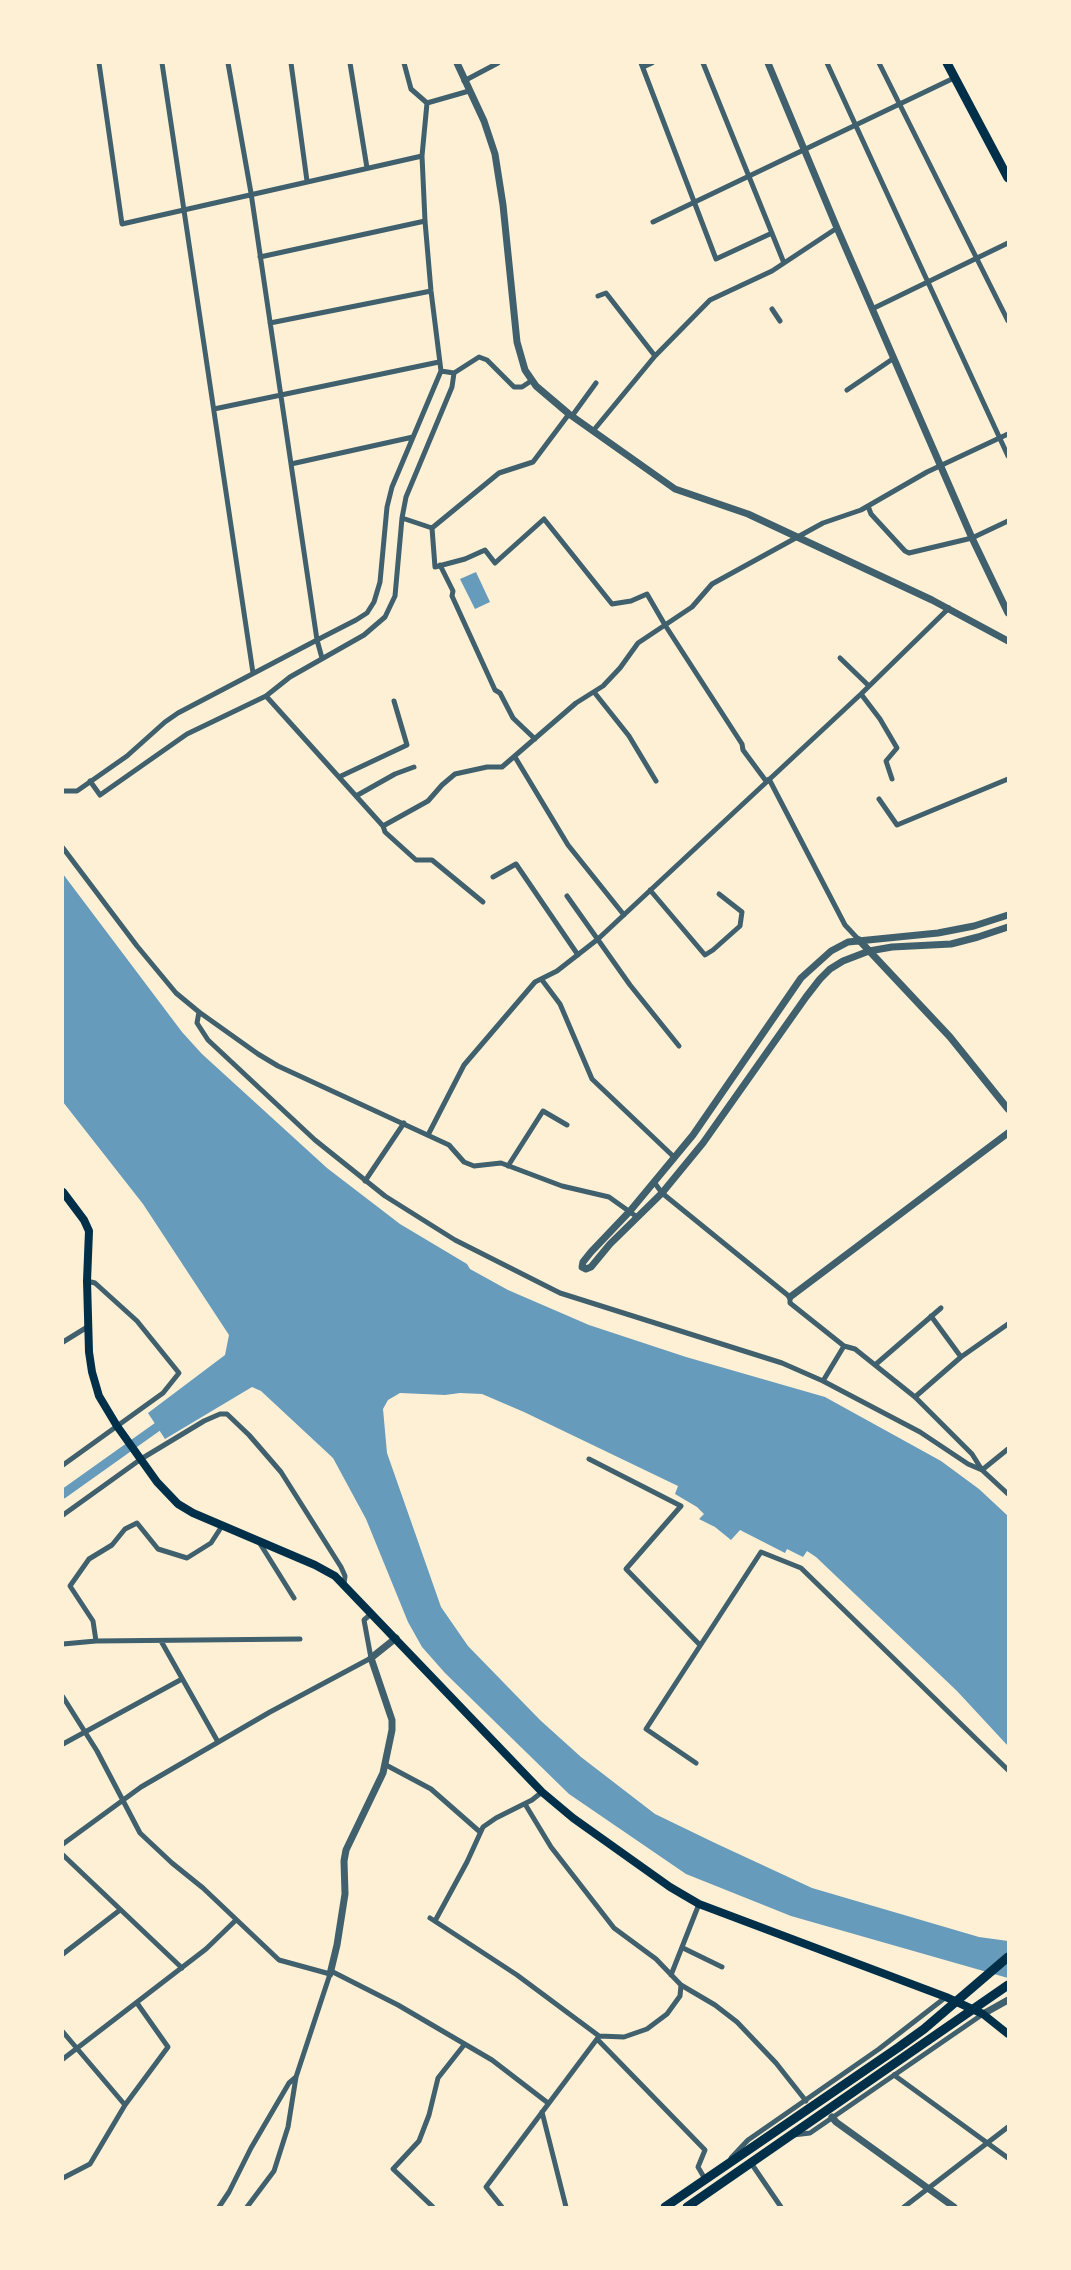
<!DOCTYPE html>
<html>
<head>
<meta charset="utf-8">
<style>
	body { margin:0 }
	#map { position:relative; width:1071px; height:2270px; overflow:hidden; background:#fdf0d5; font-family:"Noto Sans",sans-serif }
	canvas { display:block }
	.frame { position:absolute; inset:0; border:64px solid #fdf0d5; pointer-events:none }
</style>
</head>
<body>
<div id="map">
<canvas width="1071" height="2270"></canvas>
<div class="frame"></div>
</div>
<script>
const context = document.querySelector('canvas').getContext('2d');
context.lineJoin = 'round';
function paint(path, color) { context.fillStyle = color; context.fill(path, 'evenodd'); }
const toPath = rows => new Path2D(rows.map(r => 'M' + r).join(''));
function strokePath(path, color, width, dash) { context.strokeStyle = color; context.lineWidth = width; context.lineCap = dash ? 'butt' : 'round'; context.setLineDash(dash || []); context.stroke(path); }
const water = toPath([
	[476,572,490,602,475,609,460,579],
	[63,874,182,1032,202,1054,327,1168,400,1224,467,1264,470,1269,508,1290,589,1325,686,1357,825,1397,941,1461,979,1489,1008,1516,1008,1746,957,1691,816,1557,807,1551,803,1557,787,1549,785,1553,740,1530,731,1540,715,1527,699,1519,704,1514,697,1507,675,1494,678,1486,524,1412,482,1394,460,1393,445,1395,400,1393,388,1400,383,1409,387,1453,441,1607,468,1646,540,1720,581,1757,655,1814,715,1843,812,1888,979,1937,1008,1941,1008,1978,791,1916,686,1874,569,1794,445,1673,422,1647,408,1622,366,1519,333,1458,261,1391,252,1387,165,1439,148,1413,225,1355,229,1335,143,1204,63,1102]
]);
const canal = toPath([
	[63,1494,167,1420]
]);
const minor = toPath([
	[99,63,122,224,422,156],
	[162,63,253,673],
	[291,63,307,181],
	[350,63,367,168],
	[404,63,411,89,427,103],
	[641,63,716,259,772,233],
	[703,63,784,263],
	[827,63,1008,456],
	[879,63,1008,321],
	[643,67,652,63],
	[464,81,498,63],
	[469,91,427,103,422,156,425,221,431,291,441,371,454,373,479,357,487,360,514,387,522,387,531,381],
	[653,222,954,78],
	[260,257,425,221],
	[598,296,606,293,655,356],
	[772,309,780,321],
	[872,309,1008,243],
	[270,323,431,291],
	[847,390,894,358],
	[214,409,439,362],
	[572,416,596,383],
	[593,431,655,356,710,300,772,271,837,228],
	[291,464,413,437],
	[868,506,871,514,905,551,909,553,972,538,1008,521],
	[402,518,432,528,499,473,533,462,569,414],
	[432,528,435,567,465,559,485,550,495,563,544,519,612,604,631,601,647,594,665,625,742,744,743,750,766,781],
	[440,565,453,591,452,596,495,690,500,693,513,718,535,739],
	[322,658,317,640,356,620,367,613,374,602,380,582,387,507,392,487,441,371],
	[840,658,869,686],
	[594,692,629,736,656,781],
	[861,694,880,719,897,748,886,761,892,779],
	[266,696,290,677,364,635,385,617,395,596,402,518,406,497,452,387,454,373],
	[515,757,568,845,624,915],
	[339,777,407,745,394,701],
	[769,779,845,925,859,940],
	[90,781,100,795,187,734,266,696,383,826,428,801,442,785,455,774,487,767,502,767,576,703,603,686,620,668,638,643,692,607,712,584,823,523,861,510,927,472,1008,434],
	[63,791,77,791,127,756,165,722,178,713,317,640,251,193,228,63],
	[356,796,395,774,414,767],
	[879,799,897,825,1008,779],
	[383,826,385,832,416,860,432,860,483,902],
	[63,848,137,946,176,993,199,1012,258,1054,278,1066,449,1145,464,1162,474,1166,501,1163,562,1186,609,1197,637,1217],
	[493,877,516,864,578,955],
	[650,890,705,955,713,950,740,926,742,912,719,894],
	[567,896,630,985,679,1046],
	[542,980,560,1004,592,1079,675,1158],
	[199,1012,197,1023,208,1040,315,1140,385,1196,455,1240,560,1293,782,1363,823,1381,920,1432,968,1464,982,1470,1008,1494],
	[428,1135,464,1065,535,982,557,971,598,939,861,694,949,608],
	[508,1166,543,1111,567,1125],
	[365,1181,404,1123],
	[654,1182,662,1193,790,1297,790,1303,844,1346,855,1349,915,1397,972,1454,982,1470,1008,1449],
	[931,1316,961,1357],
	[63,1342,89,1326],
	[875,1365,941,1308],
	[823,1381,844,1346],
	[915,1397,961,1357,1008,1324],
	[589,1459,681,1506,626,1569,700,1645],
	[63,1465,163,1393,179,1373,137,1321,95,1283,87,1281],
	[63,1515,141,1459,204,1421,220,1414,227,1414,249,1435,281,1472,341,1567,345,1576,344,1584],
	[259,1542,294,1598],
	[96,1641,93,1621,70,1586,89,1559,112,1545,125,1529,137,1523,158,1549,187,1558,211,1543,222,1526],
	[161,1641,218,1742],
	[63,1644,96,1641,300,1639],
	[63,1697,97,1751,140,1833,172,1863,203,1888,279,1960,330,1974,296,2077,288,2127,274,2171,247,2207],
	[63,1744,182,1679],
	[696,1763,646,1729,761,1552,801,1568,1008,1770],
	[386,1765,431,1789,480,1832],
	[525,1804,551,1847,614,1928,656,1959,681,1985,715,2005,737,2022,776,2063,806,2101],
	[63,1844,141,1787,270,1712,371,1658,364,1620,372,1613],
	[63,1855,182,1968],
	[430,1918,517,1975,599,2036],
	[435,1921,467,1862,483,1827,496,1818,532,1800,542,1792],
	[683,1948,722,1967],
	[63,1954,120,1910],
	[331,1971,398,2005,492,2060,548,2103],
	[671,1975,699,1904],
	[63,2032,125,2105],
	[597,2039,705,2150,698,2167,705,2179],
	[63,2059,206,1949,236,1920],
	[894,2075,1008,2158],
	[542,2112,566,2207],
	[793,2135,810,2133,983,2014],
	[731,2158,748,2140,879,2049,946,1997],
	[751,2163,781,2207],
	[63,2178,90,2164,125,2105,168,2047,137,2003],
	[219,2207,229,2192,251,2148,289,2083,296,2077],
	[433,2207,393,2169,419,2141,429,2115,438,2078,464,2045],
	[502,2207,486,2187,597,2039,599,2036,624,2037,647,2029,667,2014,680,1996,681,1985],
	[904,2207,1008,2127]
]);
const tertiary = toPath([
	[457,63,484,121,495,154,503,205,517,342,525,370,536,386,569,414,675,489,748,514,932,600,1008,641],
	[768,63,837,228,972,538,1008,613],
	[1008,915,974,926,938,933,848,942,831,951,801,978,693,1135,630,1211,591,1252,583,1262,582,1267,586,1269,591,1267,610,1244,662,1193,703,1143,806,997,820,979,830,969,843,961,869,951,892,947,951,944,978,937,1008,927],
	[859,940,950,1037,1008,1109],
	[790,1297,1008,1133],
	[330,1974,337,1945,345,1894,344,1861,346,1850,383,1773,392,1730,392,1720,371,1658,396,1638],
	[983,2014,1008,2000],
	[832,2117,836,2122,954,2207]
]);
const secondary = toPath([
	[63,1192,84,1220,89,1231,87,1281,89,1352,92,1372,99,1396,117,1426,157,1482,178,1504,193,1513,315,1565,335,1576,542,1792,573,1818,670,1887,699,1904,946,1997,983,2014,1008,2034]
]);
const primary = toPath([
	[947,63,1008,178],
	[665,2207,899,2047,924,2029,1008,1957],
	[687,2207,1008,1985]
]);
paint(water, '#669bbc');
strokePath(canal, '#669bbc', 9);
strokePath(minor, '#3f606c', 5);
strokePath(tertiary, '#3f606c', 7);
strokePath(secondary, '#003049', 8);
strokePath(primary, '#003049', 9);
</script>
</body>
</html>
